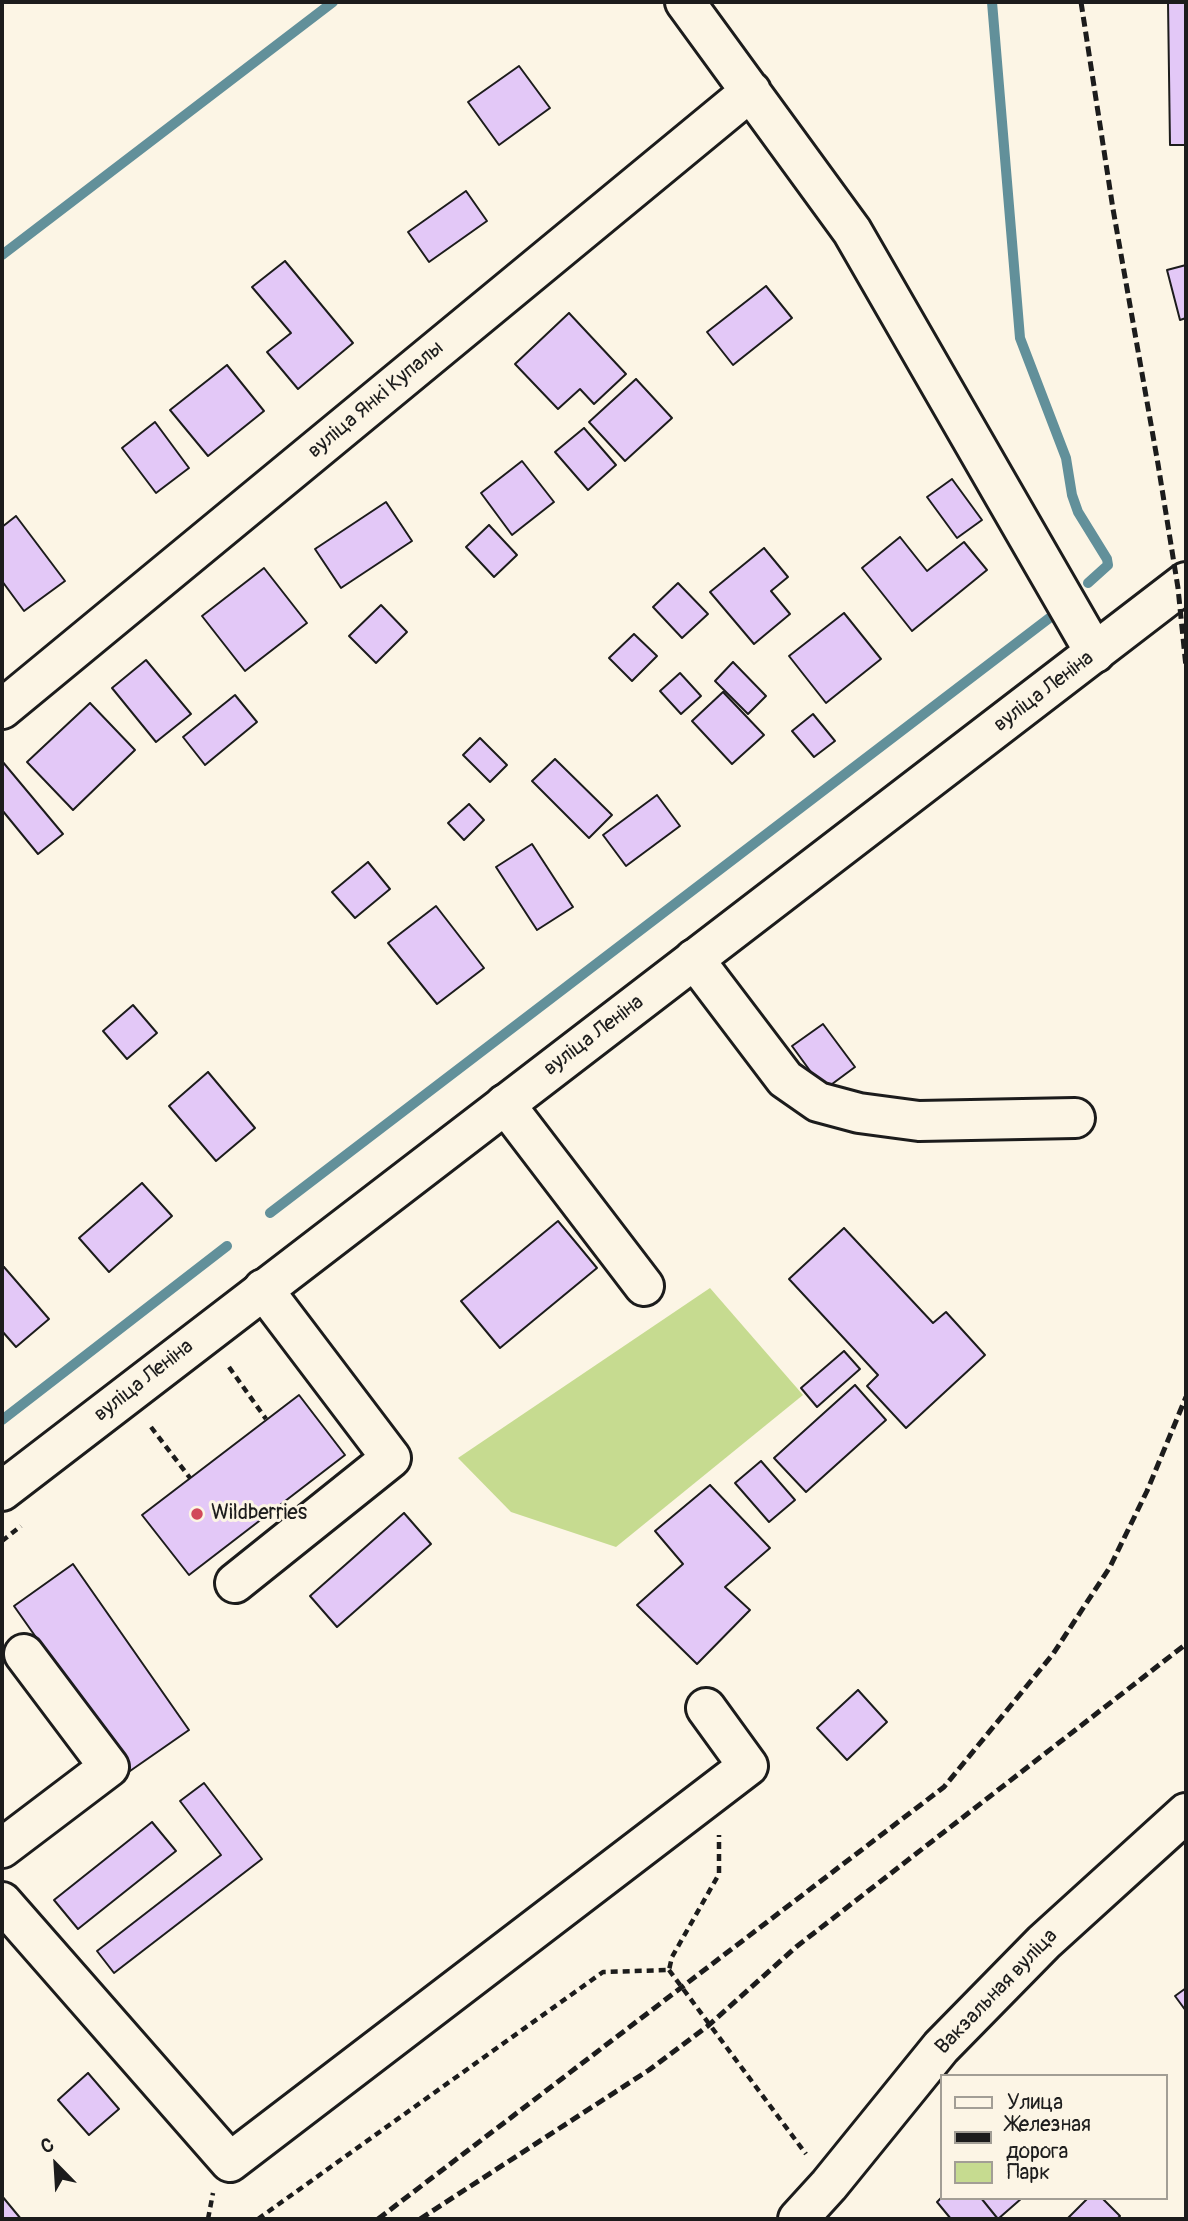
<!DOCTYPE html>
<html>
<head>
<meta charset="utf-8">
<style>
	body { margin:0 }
	#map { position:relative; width:1188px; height:2221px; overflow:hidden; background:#fcf5e5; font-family:Pangolin,sans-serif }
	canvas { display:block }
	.frame { position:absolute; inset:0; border:4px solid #1c1c1c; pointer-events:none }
	.legend { position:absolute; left:940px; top:2074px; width:228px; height:126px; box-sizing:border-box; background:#fcf5e5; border:2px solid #a29e95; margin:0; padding:9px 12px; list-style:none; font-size:21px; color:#1c1c1c }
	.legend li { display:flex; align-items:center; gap:14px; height:35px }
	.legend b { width:35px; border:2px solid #a29e95 }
	.north { position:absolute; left:21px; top:2130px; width:70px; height:70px; -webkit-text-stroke:5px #fcf5e5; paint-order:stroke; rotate:336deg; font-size:19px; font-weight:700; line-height:28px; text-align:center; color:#1c1c1c }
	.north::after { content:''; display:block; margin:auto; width:24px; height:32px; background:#1c1c1c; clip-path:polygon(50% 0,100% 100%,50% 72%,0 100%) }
</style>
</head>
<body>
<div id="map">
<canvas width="1188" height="2221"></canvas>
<div class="frame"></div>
<ul class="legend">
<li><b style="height:9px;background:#fcf5e5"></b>Улица</li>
<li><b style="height:9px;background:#1c1c1c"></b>Железная дорога</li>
<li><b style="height:19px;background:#c6db90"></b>Парк</li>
</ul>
<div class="north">С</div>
</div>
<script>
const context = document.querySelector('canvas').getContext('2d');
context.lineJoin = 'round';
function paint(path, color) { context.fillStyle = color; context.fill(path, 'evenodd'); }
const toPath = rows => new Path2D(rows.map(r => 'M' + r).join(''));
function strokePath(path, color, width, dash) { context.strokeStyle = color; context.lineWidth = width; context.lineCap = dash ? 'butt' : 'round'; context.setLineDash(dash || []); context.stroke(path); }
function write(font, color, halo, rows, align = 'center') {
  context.font = font + ' Pangolin,sans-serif'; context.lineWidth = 6; context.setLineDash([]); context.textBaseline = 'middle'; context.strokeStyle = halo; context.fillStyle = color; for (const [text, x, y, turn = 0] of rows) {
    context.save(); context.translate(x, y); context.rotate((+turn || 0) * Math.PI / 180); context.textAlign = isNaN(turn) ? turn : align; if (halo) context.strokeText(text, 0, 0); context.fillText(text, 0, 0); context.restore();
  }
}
const green = toPath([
	[710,1288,803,1395,616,1547,511,1512,458,1458]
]);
const stream = toPath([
	[992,2,1020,338,1066,458,1072,495,1078,512,1107,559,1108,565,1088,583],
	[2,255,333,2],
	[270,1213,1052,616],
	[2,1420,227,1246]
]);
const building = toPath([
	[1168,2,1186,2,1186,145,1170,145,1168,2],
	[519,66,550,108,499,145,468,102,519,66],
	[466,191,487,221,429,262,408,232,466,191],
	[285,261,353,343,298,389,267,352,291,333,252,287,285,261],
	[1186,265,1186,318,1180,320,1167,270,1186,265],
	[766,286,792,318,733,365,707,332,766,286],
	[569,313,626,374,594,404,580,389,558,409,515,364,569,313],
	[227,365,264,411,208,456,170,410,227,365],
	[636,379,672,418,625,461,589,422,636,379],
	[155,422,189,468,156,493,122,448,155,422],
	[584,428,616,465,588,490,555,452,584,428],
	[522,461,554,502,512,535,481,493,522,461],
	[952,479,982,520,957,538,927,497,952,479],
	[386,502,412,541,341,588,315,549,386,502],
	[16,516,65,581,24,611,2,581,2,527,16,516],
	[489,525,517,555,494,577,466,547,489,525],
	[900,537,927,571,964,542,987,570,912,631,862,568,900,537],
	[764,548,788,577,771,591,790,614,754,644,710,592,764,548],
	[264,568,307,623,245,671,202,616,264,568],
	[678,583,708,614,682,638,653,607,678,583],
	[381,605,407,632,376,663,349,636,381,605],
	[844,613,881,659,826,703,789,656,844,613],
	[634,634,657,656,632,681,609,658,634,634],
	[146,660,191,714,156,742,112,688,146,660],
	[733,662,766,696,748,714,715,681,733,662],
	[680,673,701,696,681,714,660,691,680,673],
	[723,692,764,735,732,764,692,721,723,692],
	[235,695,257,722,205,765,183,737,235,695],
	[90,703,135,750,73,810,27,762,90,703],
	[813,714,835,741,814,757,792,731,813,714],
	[480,738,507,765,490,782,463,755,480,738],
	[555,759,612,815,589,838,532,781,555,759],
	[2,761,63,834,38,854,2,810,2,761],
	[657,795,680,826,626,866,603,835,657,795],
	[469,804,484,820,464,840,448,823,469,804],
	[532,844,573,907,537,930,496,867,532,844],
	[368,862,390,889,355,918,332,892,368,862],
	[436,906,484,968,437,1004,388,943,436,906],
	[133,1005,157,1033,127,1059,103,1031,133,1005],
	[823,1024,855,1067,824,1090,792,1046,823,1024],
	[208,1072,255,1128,216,1161,169,1106,208,1072],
	[142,1183,172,1216,109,1272,79,1238,142,1183],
	[558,1221,597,1268,500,1348,461,1301,558,1221],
	[844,1228,933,1323,946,1312,985,1355,906,1428,867,1386,878,1375,789,1279,844,1228],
	[4,1267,49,1319,16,1347,2,1331,2,1269,4,1267],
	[844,1351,860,1369,817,1407,801,1388,844,1351],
	[855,1385,886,1420,806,1492,774,1458,855,1385],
	[299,1395,345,1455,189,1575,142,1515,299,1395],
	[761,1461,795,1500,769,1522,735,1483,761,1461],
	[710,1485,770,1548,725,1587,750,1610,697,1664,637,1605,683,1564,655,1531,710,1485],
	[404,1513,431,1544,337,1627,310,1596,404,1513],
	[73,1564,189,1730,130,1771,14,1606,73,1564],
	[858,1690,887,1722,847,1760,817,1728,858,1690],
	[204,1783,262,1859,114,1973,97,1951,221,1855,180,1801,204,1783],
	[152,1822,176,1851,78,1929,54,1900,152,1822],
	[1186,1988,1186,2011,1175,1996,1186,1988],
	[88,2073,119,2109,89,2135,58,2100,88,2073],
	[2,2196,21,2219,2,2219,2,2196],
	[941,2198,981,2198,998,2219,951,2219,937,2202,941,2198],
	[981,2198,1022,2198,998,2219,981,2198],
	[1088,2198,1102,2198,1120,2216,1117,2219,1067,2219,1088,2198]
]);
const path = toPath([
	[229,1367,266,1419],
	[151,1427,190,1478],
	[2,1541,21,1526],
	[669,1970,806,2154],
	[208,2219,213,2193],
	[258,2219,603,1972,669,1970,672,1957,719,1874,719,1835]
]);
const minor = toPath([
	[685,2,852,231,1095,653],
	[2,709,751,91],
	[694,959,785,1079,818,1102,859,1113,919,1121,1075,1118],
	[505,1104,644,1286],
	[235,1583,391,1458,263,1289],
	[2,1848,109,1767,24,1654],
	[2,1902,230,2162,748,1766,706,1708],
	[798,2219,829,2185,941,2047,1044,1942,1186,1813]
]);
const major = toPath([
	[2,1491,1186,582]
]);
const rail = toPath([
	[1081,2,1113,209,1158,464,1178,588,1186,667],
	[378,2219,944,1787,1053,1654,1110,1567,1147,1491,1186,1397],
	[420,2219,649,2070,709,2025,796,1947,1186,1644]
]);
const markers = [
	[197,1514,7,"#d1495b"]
];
const streetNames = [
	["вуліца Янкі Купалы",376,400,-40],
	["вуліца Леніна",1044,692,-37],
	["вуліца Леніна",594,1036,-37],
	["вуліца Леніна",144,1381,-38],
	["Вакзальная вуліца",997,1992,-46]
];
const poiNames = [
	["Wildberries",211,1514]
];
paint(green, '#c6db90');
strokePath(stream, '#62909a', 10);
paint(building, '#e3c8f7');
strokePath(building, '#1c1c1c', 2);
strokePath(minor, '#1c1c1c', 44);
strokePath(major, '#1c1c1c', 44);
strokePath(path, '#1c1c1c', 4.5, [7, 5]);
strokePath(minor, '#fcf5e5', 38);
strokePath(major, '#fcf5e5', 38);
strokePath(rail, '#1c1c1c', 5, [10, 5]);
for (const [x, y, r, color] of markers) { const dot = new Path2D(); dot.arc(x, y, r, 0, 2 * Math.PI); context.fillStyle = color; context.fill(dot); strokePath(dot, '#fcf5e5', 2.5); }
write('21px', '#1c1c1c', '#fcf5e5', streetNames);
write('21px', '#1c1c1c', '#fcf5e5', poiNames, 'left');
</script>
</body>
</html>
